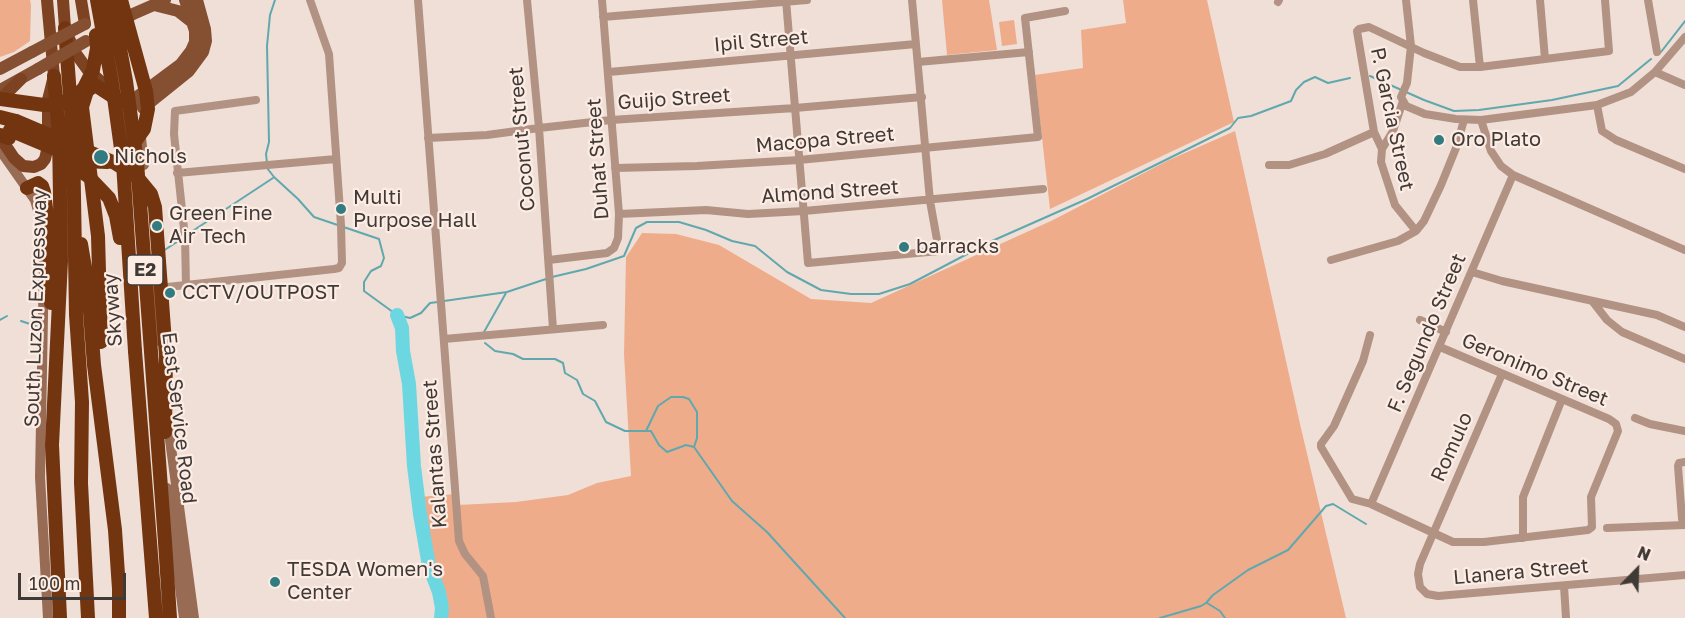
<!DOCTYPE html>
<html>
<head>
<meta charset="utf-8">
<style>
	body { margin:0 }
	#map { position:relative; width:1685px; height:618px; overflow:hidden; background:#efdfd7; font-family:"Golos Text",sans-serif }
	canvas { display:block }
	.north { position:absolute; left:1607px; top:540px; width:60px; height:60px; -webkit-text-stroke:4px #fdece4; paint-order:stroke; rotate:23deg; font-size:16px; font-weight:700; line-height:24px; text-align:center; color:#403a37 }
	.north::after { content:''; display:block; margin:auto; width:21px; height:27px; background:#403a37; clip-path:polygon(50% 0,100% 100%,50% 72%,0 100%) }
	.scale { position:absolute; left:18px; top:573px; width:108px; height:27px; box-sizing:border-box; border:3px solid #403a37; border-top:0; padding-left:8px; font-size:18px; line-height:21px; white-space:nowrap; color:#403a37; -webkit-text-stroke:4px #fdece4; paint-order:stroke }
</style>
</head>
<body>
<div id="map">
<canvas width="1685" height="618"></canvas>
<div class="north">N</div>
<div class="scale">100 m</div>
</div>
<script>
const context = document.querySelector('canvas').getContext('2d');
context.lineJoin = 'round';
function paint(path, color) { context.fillStyle = color; context.fill(path, 'evenodd'); }
const toPath = rows => new Path2D(rows.map(r => 'M' + r).join(''));
function strokePath(path, color, width, dash) { context.strokeStyle = color; context.lineWidth = width; context.lineCap = dash ? 'butt' : 'round'; context.setLineDash(dash || []); context.stroke(path); }
function write(font, color, halo, rows, align = 'center') {
  context.font = font + ' "Golos Text",sans-serif'; context.lineWidth = 4.5; context.setLineDash([]); context.textBaseline = 'middle'; context.strokeStyle = halo; context.fillStyle = color; for (const [text, x, y, turn = 0] of rows) {
    context.save(); context.translate(x, y); context.rotate((+turn || 0) * Math.PI / 180); context.textAlign = isNaN(turn) ? turn : align; if (halo) context.strokeText(text, 0, 0); context.fillText(text, 0, 0); context.restore();
  }
}
const green = toPath([
	[0,0,30,0,31,5,30,41,14,52,0,57],
	[942,0,989,0,997,50,947,55],
	[1123,0,1207,0,1234,122,1050,209,1035,75,1083,68,1081,30,1126,23],
	[1014,20,1017,44,1002,46,999,22],
	[1235,131,1300,424,1346,618,441,618,441,605,426,559,419,497,457,494,458,505,516,502,568,495,597,483,631,476,624,354,626,257,642,233,676,234,719,245,811,299,871,303,1053,220,1169,160]
]);
const stream = toPath([
	[1661,52,1685,21],
	[1370,76,1424,100,1454,111,1479,110,1552,100,1618,86,1651,59],
	[267,163,266,154,269,142,267,46,270,15,275,0],
	[267,168,274,177,298,199,314,217,379,239,384,258,381,266,371,271,364,282,364,291,397,315,410,318,421,313,430,303,438,302],
	[188,234,273,178],
	[163,251,183,238],
	[552,277,586,269,624,256,636,228,647,222,679,222,706,230,732,241,755,246,787,272,821,290,851,294,879,294,910,284,992,241,1087,199,1230,128,1238,118,1251,116,1291,101,1296,90,1304,82,1315,77,1328,83,1350,78],
	[444,301,507,292,546,279],
	[0,320,7,316],
	[21,321,36,326],
	[484,332,506,293],
	[485,343,495,351,513,354,523,359,555,359,563,363,565,373,577,380,583,394,595,401,606,422,625,431,651,431,659,445,667,452,686,445,694,447,732,501,767,532,845,618],
	[646,431,658,406,671,397,683,397,689,399,697,412,697,438,694,447],
	[1207,603,1220,611,1225,618],
	[1160,618,1201,606,1206,603,1213,595,1248,570,1288,550,1326,506,1333,504,1366,524]
]);
const river = toPath([
	[397,315,402,328,403,351,409,384,414,466,420,514,429,566,439,592,442,608,441,618]
]);
const minor = toPath([
	[418,0,459,541,465,554,483,576,491,618],
	[527,0,539,128,553,329],
	[786,0,808,263,939,251,930,201,912,0],
	[1406,0,1411,46,1407,83,1401,97,1406,106,1425,114,1456,119,1481,120,1597,105,1631,92,1655,72,1685,37],
	[1473,0,1480,67],
	[1540,0,1545,59],
	[1648,0,1657,52],
	[1278,2,1279,0],
	[603,17,807,0],
	[918,62,1029,52],
	[609,72,916,44],
	[1655,72,1685,85],
	[1597,105,1602,131,1616,140,1685,169],
	[1481,120,1491,151,1501,166,1513,175,1685,250],
	[428,138,487,135,539,128,611,120,795,108,922,97],
	[1382,149,1393,131,1403,101],
	[1269,165,1289,165,1325,154,1374,132],
	[615,168,697,166,799,160,1038,137,1025,18,1065,11],
	[177,173,336,159],
	[619,214,706,210,748,214,804,211,1043,189],
	[1416,231,1395,205,1381,162,1382,149,1374,132,1357,31,1359,29,1369,27,1424,53,1460,67,1480,67,1545,59,1609,51,1605,0],
	[549,260,607,253,614,248,618,238,619,214,602,0],
	[1331,260,1398,241,1416,231,1424,221,1441,185,1456,148,1464,120],
	[1472,272,1502,281,1657,315,1685,327],
	[186,285,185,238,174,134,175,111,256,100],
	[158,288,334,269,339,268,342,263,341,225,329,54,310,0],
	[1593,302,1607,320,1622,332,1685,359],
	[1420,320,1446,332],
	[1370,335,1363,361,1334,426,1321,444,1321,447,1352,499,1371,504,1453,542,1484,542,1588,530,1592,527,1591,497,1618,431,1616,424,1609,419,1440,347],
	[444,339,603,325],
	[1502,374,1420,564,1418,574,1420,587,1427,594,1438,596,1685,575],
	[1635,418,1650,424,1685,431],
	[1371,504,1513,175],
	[1682,519,1678,466,1679,463,1685,462],
	[1607,528,1685,525],
	[1523,538,1523,497,1562,399],
	[1564,586,1566,618]
]);
const secondary = toPath([
	[140,129,144,165],
	[0,150,35,200,42,225],
	[44,261,40,477,48,618],
	[153,291,159,341],
	[168,425,194,618],
	[167,488,184,618]
]);
const primary = toPath([
	[154,5,178,11,192,22],
	[95,36,133,14,165,0],
	[0,69,32,52],
	[0,90,38,69],
	[131,108,138,96,181,64,191,51,195,42,195,31,185,0],
	[143,108,189,71,203,52,206,41,205,29,197,0]
]);
const trunk = toPath([
	[63,0,65,28,74,51,87,69,110,90],
	[81,0,85,24],
	[0,100,21,79],
	[0,137,14,158,23,166,34,167,41,164,45,159,48,146,48,100,54,76,47,0]
]);
const motorway = toPath([
	[65,28,73,137,76,315,82,402,81,483,88,618],
	[54,76,59,135,61,261,52,445,60,618],
	[0,117,16,121],
	[0,135,9,138],
	[27,188,38,183,42,186,44,192,49,232,51,303],
	[81,244,88,286,94,365,115,530,119,589,119,618],
	[101,342,98,236,82,107,87,91,95,85,121,102],
	[135,351,156,618],
	[165,542,170,618]
]);
const primaryBridge = toPath([
	[32,52,85,24],
	[38,69,86,41]
]);
const motorwayBridge = toPath([
	[97,0,112,83,123,163,135,351],
	[111,0,126,81,137,162,165,542],
	[121,0,146,91,148,109,144,129,132,146],
	[0,99,44,105,59,104,75,97,84,88,93,70,97,48,96,35],
	[16,121,115,163,137,177,151,194,155,207,166,356,165,432],
	[10,130,84,161,107,162],
	[64,161,88,176,109,198,116,216,120,238]
]);
const markers = [
	[1439,140,6,"#327b81"],
	[101,157,8,"#327b81"],
	[341,209,6,"#327b81"],
	[157,226,6,"#327b81"],
	[904,247,6,"#327b81"],
	[170,293,6,"#327b81"],
	[275,582,6,"#327b81"]
];
const shields = [
	[145,270,36]
];
const shieldNames = [
	["E2",145,270]
];
const streetNames = [
	["Ipil Street",761,41,-5],
	["Guijo Street",674,99,-4],
	["P. Garcia Street",1392,119,78],
	["Coconut Street",522,139,-95],
	["Macopa Street",825,140,-5],
	["Duhat Street",598,159,-94],
	["Almond Street",830,192,-4],
	["South Luzon Expressway",36,308,-88],
	["Skyway",113,310,-94],
	["F. Segundo Street",1427,333,-67],
	["Geronimo Street",1535,370,23],
	["East Service Road",179,418,83],
	["Romulo",1452,447,-66],
	["Kalantas Street",435,454,-94],
	["Llanera Street",1521,572,-5]
];
const poiNames = [
	["Oro Plato",1451,140],
	["Nichols",114,157],
	["Multi",353,198],
	["Purpose Hall",353,221],
	["Green Fine",169,214],
	["Air Tech",169,237],
	["barracks",916,247],
	["CCTV/OUTPOST",182,293],
	["TESDA Women's",287,570],
	["Center",287,593]
];
paint(green, '#efac8b');
strokePath(stream, '#60a8ae', 2);
strokePath(river, '#6dd7e1', 14);
strokePath(minor, '#b29283', 8);
strokePath(secondary, '#986b54', 10);
strokePath(primary, '#854f32', 12);
strokePath(trunk, '#7c4221', 12);
strokePath(motorway, '#733510', 14);
strokePath(primaryBridge, '#854f32', 12);
strokePath(motorwayBridge, '#733510', 14);
for (const [x, y, r, color] of markers) { const dot = new Path2D(); dot.arc(x, y, r, 0, 2 * Math.PI); context.fillStyle = color; context.fill(dot); strokePath(dot, '#fdece4', 2); }
for (const [x, y, w] of shields) { const box = new Path2D(); box.roundRect(x - w / 2, y - 15, w, 30, 4.5); context.fillStyle = '#fdece4'; context.fill(box); strokePath(box, '#403a37', 1.5); }
write('bold 18px', '#403a37', null, shieldNames);
write('20px', '#403a37', '#fdece4', streetNames);
write('20px', '#403a37', '#fdece4', poiNames, 'left');
</script>
</body>
</html>
